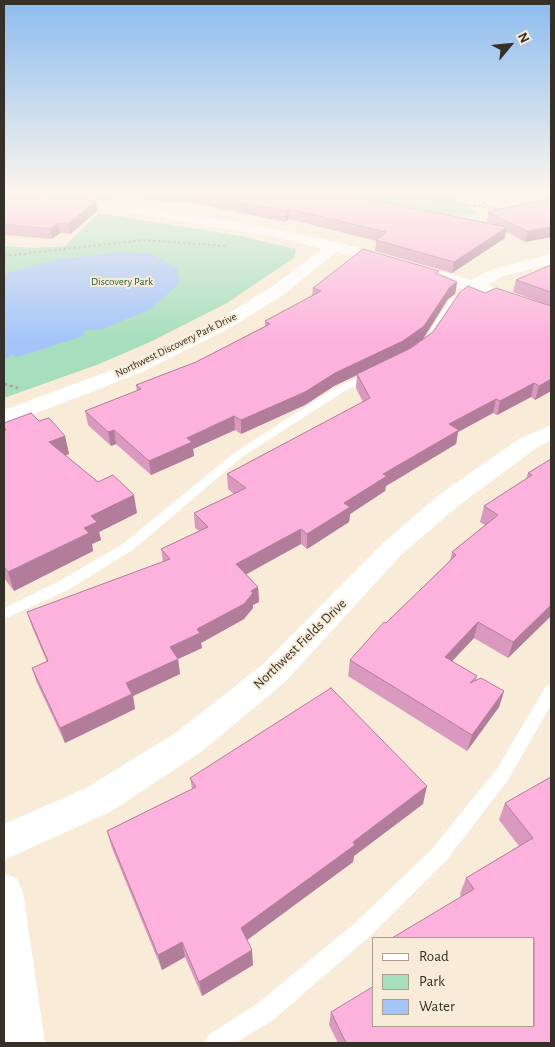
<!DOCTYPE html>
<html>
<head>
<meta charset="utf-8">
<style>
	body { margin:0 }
	#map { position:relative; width:555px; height:1047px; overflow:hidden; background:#f8ebd8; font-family:"Alegreya Sans",sans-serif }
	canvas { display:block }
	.frame { position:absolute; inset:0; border:5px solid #353028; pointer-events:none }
	.legend { position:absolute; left:372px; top:937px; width:162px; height:90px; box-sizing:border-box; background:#f8ebd8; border:1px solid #aaa092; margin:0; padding:6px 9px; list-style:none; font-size:15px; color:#353028 }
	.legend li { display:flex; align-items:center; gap:10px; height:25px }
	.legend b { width:25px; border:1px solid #aaa092 }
	.north { position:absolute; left:485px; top:20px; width:50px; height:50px; -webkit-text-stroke:4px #f8ebd8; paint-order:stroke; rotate:62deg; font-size:14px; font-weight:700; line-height:20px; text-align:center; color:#353028 }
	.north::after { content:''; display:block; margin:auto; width:18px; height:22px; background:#353028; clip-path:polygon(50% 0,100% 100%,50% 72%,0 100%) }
</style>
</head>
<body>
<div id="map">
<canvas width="555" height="1047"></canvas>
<div class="frame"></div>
<ul class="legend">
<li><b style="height:6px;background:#fff"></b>Road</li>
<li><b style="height:14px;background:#a7debd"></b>Park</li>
<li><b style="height:14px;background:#a5c5f9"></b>Water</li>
</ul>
<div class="north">N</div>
</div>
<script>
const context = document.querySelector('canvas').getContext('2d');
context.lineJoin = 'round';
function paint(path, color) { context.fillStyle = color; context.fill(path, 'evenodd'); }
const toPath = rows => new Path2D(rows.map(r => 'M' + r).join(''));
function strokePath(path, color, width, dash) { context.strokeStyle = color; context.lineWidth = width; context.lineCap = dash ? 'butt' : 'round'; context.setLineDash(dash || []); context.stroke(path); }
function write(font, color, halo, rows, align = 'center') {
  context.font = font + ' "Alegreya Sans",sans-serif'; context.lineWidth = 4; context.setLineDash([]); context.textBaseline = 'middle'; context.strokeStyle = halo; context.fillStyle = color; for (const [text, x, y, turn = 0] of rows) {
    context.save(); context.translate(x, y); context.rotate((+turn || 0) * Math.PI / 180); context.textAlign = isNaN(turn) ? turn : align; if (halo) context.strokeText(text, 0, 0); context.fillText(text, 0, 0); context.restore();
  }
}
const green = toPath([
	[316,194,452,194,480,215,450,216],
	[99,213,241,236,296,249,294,258,227,303,150,342,99,364,4,398,4,246,34,248,65,246]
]);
const water = toPath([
	[122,252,150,254,177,267,179,284,149,310,102,329,85,330,83,336,18,357,12,355,4,360,4,274,59,259]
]);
const pathFar1 = toPath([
	[389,194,498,209,508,208],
	[479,206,497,196,493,194],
	[4,256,143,240,226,246]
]);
const path = toPath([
	[4,384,18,388]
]);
const service = toPath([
	[466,289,470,292,456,304,436,336,430,336,428,334,450,300,466,289],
	[371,372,374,373,374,377,343,392,242,457,134,549,68,590,4,619,4,608,58,582,124,543,234,453,335,388,371,372],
	[551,685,551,705,508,780,445,862,369,937,273,1020,235,1043,205,1043,208,1035,257,1004,355,923,431,850,496,770,546,686,551,685]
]);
const minor = toPath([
	[4,194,29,194,126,204,272,228,340,243,471,280,491,270,551,254,551,264,503,276,487,285,551,308,551,319,467,290,395,267,336,252,282,296,226,330,142,372,50,408,4,423,4,410,128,364,214,322,270,288,322,249,272,236,126,212,4,199,4,194],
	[551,425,551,440,535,449,458,506,401,555,285,682,201,752,110,812,4,860,4,824,86,788,177,732,263,664,383,543,440,494,519,439,551,425],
	[4,873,17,879,23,892,45,1043,4,1043,4,873]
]);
const wall = toPath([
	[4,194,96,201,97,211,70,234,60,233,52,239,4,235],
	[44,194,342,194,488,223,487,222,488,212,551,198,551,237,525,242,506,232,505,238,452,273,375,251,376,241,289,219,285,222,183,201,181,203,115,196,109,200],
	[551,265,551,306,513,292,516,280],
	[439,274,457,282,455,294,448,299,423,339,408,349,433,332,551,391,535,400,531,397,497,415,493,413,458,432,456,444,386,486,385,491,350,514,349,522,307,549,301,544,246,574,258,587,259,602,253,605,253,608,244,619,201,643,202,648,178,659,180,674,133,696,135,709,65,743,37,683,32,668,47,662,32,627,27,612,163,562,161,549,199,531,195,528,194,513,234,494,228,489,227,474,363,402,356,388,357,375,334,386,305,405,241,434,235,430,193,449,194,456,151,475,116,444,111,446,88,425,85,411,137,391,136,385,196,362,265,326,265,321,312,296,313,288],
	[39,421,65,436,69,454,65,455,137,513,99,532,101,540,92,544,93,551,14,591,4,578,4,423],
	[551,459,551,616,508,658,474,638,452,661,477,676,476,680,504,691,499,707,467,751,348,676,350,660,386,623,450,561,452,552,485,525,480,522,484,506,526,479,528,473],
	[551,777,551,1043,338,1043,329,1025,331,1012,374,1026,461,896,460,894,466,878,519,846,499,820,505,803],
	[190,778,423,804,354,856,353,862,247,940,253,965,202,996,185,957,162,970,112,848,107,831,192,789]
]);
const shadedWall = toPath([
	[108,194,115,194,115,196,109,200],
	[180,194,183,194,183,201,181,203],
	[96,201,97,211,70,234,68,224],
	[289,209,289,219,285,222,286,211],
	[58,223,60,233,52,239,50,229],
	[507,227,505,238,452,273,454,262],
	[551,227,551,237,525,242,527,231],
	[457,282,455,294,448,299,423,339,401,354,357,374,357,375,334,386,305,405,241,434,241,420,450,287],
	[551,379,551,391,535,400,539,386],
	[534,383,531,397,497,415,500,401],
	[496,399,493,413,458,432,456,444,386,486,385,491,350,514,349,522,307,549,307,534,344,503,449,424],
	[234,416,235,430,193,449,194,456,151,475,149,461,187,438],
	[114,430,116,444,111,446,108,432],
	[65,436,69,454,53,460,49,442],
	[134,495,137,513,99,532,101,540,92,544,93,551,14,591,8,572,84,528,91,516],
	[301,529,301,544,236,580,236,564],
	[258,587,259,602,253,605,253,608,244,619,201,643,202,648,178,659,180,674,133,696,135,709,65,743,60,728,126,683,170,647,251,591],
	[551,605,551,616,508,658,513,642],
	[478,622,474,638,441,673,445,657],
	[504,691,499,707,467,751,472,735],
	[427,786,423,804,354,856,353,862,243,943,241,928,353,842],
	[182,942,185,957,162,970,158,955],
	[252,950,253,965,202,996,199,982]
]);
const building = toPath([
	[4,194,37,194,96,201,68,224,58,223,50,229,4,224,4,194],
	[195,194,342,194,507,227,454,262,376,240,386,232,289,209,286,211,195,194],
	[551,198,551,227,527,231,488,212,551,198],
	[363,249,439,271,436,273,457,282,450,287,424,326,403,341,335,373,305,392,241,420,234,416,187,438,192,442,149,461,114,430,108,432,85,411,141,389,136,385,196,362,270,324,265,321,321,291,313,288,363,249],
	[551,265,551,292,516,280,551,265],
	[468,286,485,293,496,288,551,306,551,379,539,386,534,383,500,401,496,399,449,424,459,430,383,474,387,476,344,503,350,507,307,534,301,529,236,564,258,587,251,591,253,593,244,604,197,629,200,633,170,647,178,659,126,683,132,694,60,728,32,668,48,661,27,612,170,559,161,549,208,527,194,513,246,488,227,474,370,398,357,374,411,348,433,332,460,292,468,286],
	[31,413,39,421,49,418,65,436,49,442,98,482,113,475,134,495,91,516,97,522,84,528,89,533,8,572,4,567,4,431,6,430,4,427,4,423,31,413],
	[551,459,551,605,513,642,478,622,445,657,477,676,470,683,481,678,504,691,472,735,350,660,384,622,386,623,456,555,452,552,498,515,484,506,532,475,528,473,551,459],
	[331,688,427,786,353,842,355,845,241,928,252,950,199,982,182,942,158,955,107,831,196,787,190,778,331,688],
	[551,777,551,1043,346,1043,331,1012,374,986,374,1026,534,1026,534,938,392,938,474,889,466,878,533,838,505,803,551,777]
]);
const farParknames = [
	["Discovery Park",122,282]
];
const farStreetnames = [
	["Northwest Discovery Park Drive",176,345,-26]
];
const streetNames = [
	["Northwest Fields Drive",300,644,-44]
];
paint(green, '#a7debd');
paint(water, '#a5c5f9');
strokePath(pathFar1, '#aca394', 2, [2.5, 2.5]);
strokePath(path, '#aca394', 2.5, [3, 3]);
paint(service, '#fff');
paint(minor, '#fff');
paint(wall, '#da99bf');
paint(shadedWall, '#b17d9b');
paint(building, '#fdb2de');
strokePath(building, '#b17d9b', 1);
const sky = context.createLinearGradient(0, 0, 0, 340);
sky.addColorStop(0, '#8dbbef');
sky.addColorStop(0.57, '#fcf6ed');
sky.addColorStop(1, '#fcf6ed00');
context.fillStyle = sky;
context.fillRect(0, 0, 555, 340);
write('11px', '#266042', '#f8ebd8', farParknames);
write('11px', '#353028', '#f8ebd8', farStreetnames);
write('14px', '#353028', '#f8ebd8', streetNames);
</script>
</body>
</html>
